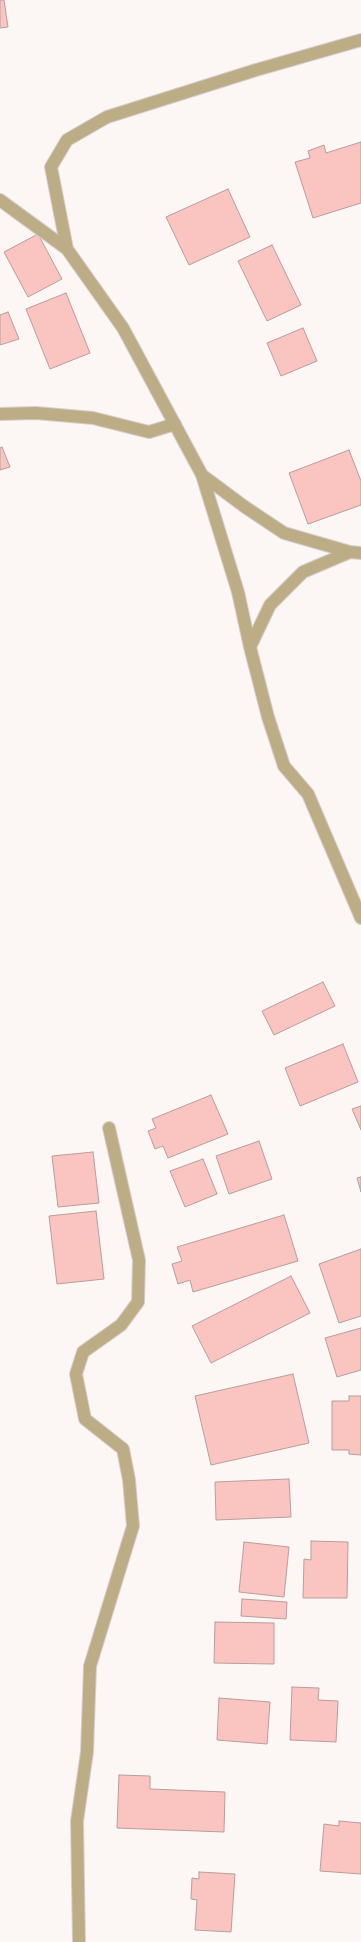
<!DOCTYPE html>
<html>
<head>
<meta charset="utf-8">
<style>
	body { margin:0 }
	canvas { display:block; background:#fcf7f4 }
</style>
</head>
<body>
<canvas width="361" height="1942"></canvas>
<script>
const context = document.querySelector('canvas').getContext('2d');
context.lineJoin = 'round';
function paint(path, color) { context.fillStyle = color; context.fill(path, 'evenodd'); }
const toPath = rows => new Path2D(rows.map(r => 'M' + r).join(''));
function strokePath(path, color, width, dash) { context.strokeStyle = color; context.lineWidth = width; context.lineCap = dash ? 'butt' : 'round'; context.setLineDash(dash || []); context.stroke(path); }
const building = toPath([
	[0,0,4,0,8,27,0,28,0,0],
	[361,142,361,203,313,218,295,162,310,158,308,151,324,145,326,153,361,142],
	[228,189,250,237,189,265,166,217,228,189],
	[38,234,62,279,28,297,4,252,38,234],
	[272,245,301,305,267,321,238,261,272,245],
	[66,293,90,353,50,369,26,309,66,293],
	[8,312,19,339,0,345,0,315,8,312],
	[303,328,317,361,281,376,267,343,303,328],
	[2,447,10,467,0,470,0,448,2,447],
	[349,450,361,481,361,505,308,524,289,473,349,450],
	[323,982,335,1006,274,1035,262,1011,323,982],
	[343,1044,358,1082,300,1106,285,1068,343,1044],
	[211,1095,228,1134,168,1158,163,1146,155,1149,148,1131,156,1128,152,1119,211,1095],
	[361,1106,361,1130,352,1109,361,1106],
	[259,1141,272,1179,229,1194,216,1156,259,1141],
	[93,1152,99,1203,58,1207,52,1156,93,1152],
	[203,1159,217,1194,185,1207,170,1171,203,1159],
	[361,1177,361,1192,357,1178,361,1177],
	[96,1211,104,1279,57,1284,49,1216,96,1211],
	[284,1215,298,1261,193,1292,190,1280,178,1284,172,1264,182,1261,177,1247,284,1215],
	[361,1249,361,1316,339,1323,319,1264,361,1249],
	[291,1276,310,1313,211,1363,192,1326,291,1276],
	[361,1328,361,1370,337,1377,325,1338,361,1328],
	[293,1374,309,1443,211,1465,195,1396,293,1374],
	[349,1396,361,1396,361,1455,349,1454,349,1450,332,1450,332,1401,349,1401,349,1396],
	[289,1479,291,1517,216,1520,215,1482,289,1479],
	[311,1541,348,1542,347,1598,303,1598,304,1559,311,1560,311,1541],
	[244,1542,289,1547,284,1597,239,1592,244,1542],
	[242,1599,287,1602,286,1619,241,1616,242,1599],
	[215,1622,274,1623,274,1664,214,1663,215,1622],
	[292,1687,319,1688,318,1700,338,1701,336,1742,290,1740,292,1687],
	[219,1698,270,1702,267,1744,217,1740,219,1698],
	[119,1775,150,1776,150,1789,225,1792,224,1832,117,1828,119,1775],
	[339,1821,361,1823,361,1874,320,1871,324,1824,339,1826,339,1821],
	[199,1872,235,1874,231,1932,195,1930,197,1900,191,1899,192,1878,199,1879,199,1872]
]);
const street = toPath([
	[0,200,67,249,123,328,202,475,238,592,250,647,268,717,284,766,308,794,361,918],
	[67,249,51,167,67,140,107,117,256,70,361,40],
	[0,414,36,413,93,418,149,432,175,424],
	[202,475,245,507,284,533,350,552,361,553],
	[250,647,270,605,303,572,350,552],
	[79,1942,77,1821,87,1752,90,1666,133,1526,129,1480,123,1449,85,1419,76,1374,83,1352,121,1325,138,1302,139,1260,109,1128]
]);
paint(building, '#fac4c1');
strokePath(building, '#b99d9b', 1);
strokePath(street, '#d6d0cd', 14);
strokePath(street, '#bdad87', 12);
</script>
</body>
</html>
